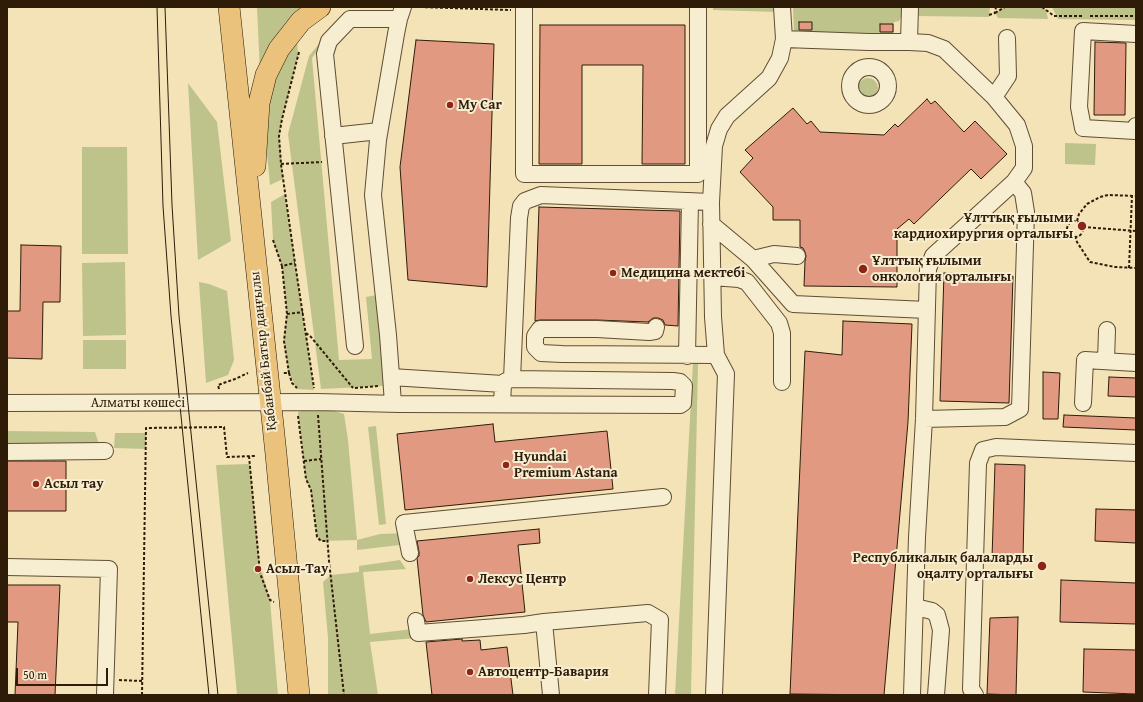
<!DOCTYPE html>
<html>
<head>
<meta charset="utf-8">
<style>
	body { margin:0 }
	#map { position:relative; width:1143px; height:702px; overflow:hidden; background:#f3e3b7; font-family:"Gentium Book Plus",serif }
	canvas { display:block }
	.frame { position:absolute; inset:0; border:8px solid #2e1c09; pointer-events:none }
	.scale { position:absolute; left:16px; top:668px; width:92px; height:18px; box-sizing:border-box; border:2px solid #2e1c09; border-top:0; padding-left:5px; font-size:12px; line-height:14px; white-space:nowrap; color:#2e1c09; -webkit-text-stroke:3px #f7edd0; paint-order:stroke }
</style>
</head>
<body>
<div id="map">
<canvas width="1143" height="702"></canvas>
<div class="frame"></div>
<div class="scale">50 m</div>
</div>
<script>
const context = document.querySelector('canvas').getContext('2d');
context.lineJoin = 'round';
function paint(path, color) { context.fillStyle = color; context.fill(path, 'evenodd'); }
const toPath = rows => new Path2D(rows.map(r => 'M' + r).join(''));
function strokePath(path, color, width, dash) { context.strokeStyle = color; context.lineWidth = width; context.lineCap = dash ? 'butt' : 'round'; context.setLineDash(dash || []); context.stroke(path); }
function write(font, color, halo, rows, align = 'center') {
  context.font = font + ' "Gentium Book Plus",serif'; context.lineWidth = 4; context.setLineDash([]); context.textBaseline = 'middle'; context.strokeStyle = halo; context.fillStyle = color; for (const [text, x, y, turn = 0] of rows) {
    context.save(); context.translate(x, y); context.rotate((+turn || 0) * Math.PI / 180); context.textAlign = isNaN(turn) ? turn : align; if (halo) context.strokeText(text, 0, 0); context.fillText(text, 0, 0); context.restore();
  }
}
const green = toPath([
	[257,7,306,7,260,74],
	[713,7,776,7,776,12,713,10],
	[793,7,903,7,902,15,899,21,894,22,894,37,794,33],
	[919,7,990,7,989,17,918,16],
	[1005,7,1042,7,1046,10,1048,19,998,18,995,13],
	[1052,7,1136,7,1135,20,1058,19],
	[297,40,298,55,282,119,279,136,283,179,270,185,265,133,268,87],
	[322,40,323,43,312,58,339,360,372,359,366,297,377,295,383,386,321,389,288,134,309,56],
	'858 88a10 10 0 1 1 20 0a10 10 0 1 1-20 0Z',
	[188,83,217,122,231,241,198,260],
	[1065,143,1096,144,1095,165,1065,164],
	[82,147,127,147,128,254,82,254],
	[285,194,295,263,314,390,297,389,289,373,284,341,287,314,282,266,273,240,271,202],
	[125,262,126,335,83,336,82,263],
	[199,282,209,284,227,291,234,360,228,375,206,383],
	[83,340,126,340,126,369,83,369],
	[693,363,698,363,691,695,675,695],
	[317,406,344,414,348,440,357,540,380,534,406,533,408,544,357,550,357,540,321,541,317,537,311,490,306,479,298,412],
	[376,426,386,524,379,525,368,427],
	[7,431,95,432,99,444,7,448],
	[115,433,146,433,146,449,114,448],
	[250,464,259,561,270,600,278,695,237,695,216,465],
	[400,560,406,569,363,572,370,634,413,629,415,638,370,642,378,695,328,695,328,638,323,582,331,575,359,572,359,566]
]);
const building = toPath([
	[799,22,812,22,812,30,799,30,799,22],
	[880,24,893,24,893,32,880,32,880,24],
	[540,25,685,25,685,164,642,164,643,65,582,65,582,164,539,164,540,25],
	[416,40,494,44,487,287,408,280,400,167,416,40],
	[1095,42,1126,43,1125,115,1094,115,1095,42],
	[927,99,931,104,935,101,964,132,975,121,1007,154,981,179,971,169,914,224,909,219,897,229,897,287,804,286,805,261,806,256,805,252,803,248,800,247,800,220,773,220,773,207,740,172,753,158,745,150,793,108,807,124,811,121,820,132,884,135,895,124,898,127,927,99],
	[539,207,680,211,678,326,665,325,663,320,658,318,653,318,648,322,597,320,540,320,535,321,539,207],
	[21,245,61,246,60,302,43,302,42,359,7,358,7,311,20,311,21,245],
	[944,273,1013,276,1009,403,940,401,944,273],
	[843,321,912,324,908,422,884,695,790,694,805,351,842,355,843,321],
	[1043,372,1060,373,1058,419,1043,419,1043,372],
	[1109,377,1136,378,1136,397,1108,396,1109,377],
	[1064,415,1136,418,1136,430,1063,427,1064,415],
	[493,424,495,442,607,431,613,489,405,510,397,434,493,424],
	[7,461,66,461,66,511,7,511,7,461],
	[995,464,1025,465,1023,559,992,558,995,464],
	[1096,509,1136,510,1136,543,1095,541,1096,509],
	[539,529,540,543,518,545,525,612,426,622,423,615,417,558,419,556,419,552,417,541,539,529],
	[1061,580,1136,583,1136,624,1060,622,1061,580],
	[7,585,60,585,55,695,15,695,18,622,7,622,7,585],
	[1018,617,1016,695,987,694,990,618,1018,617],
	[462,639,462,641,480,640,481,650,507,647,513,695,432,695,426,642,462,639],
	[1084,649,1136,650,1136,694,1083,692,1084,649]
]);
const path = toPath([
	[420,7,511,10],
	[1042,7,1054,16,1082,16],
	[995,13,1005,7],
	[989,15,995,13,996,7],
	[1090,16,1136,16],
	[299,52,282,119,279,136,281,164,295,263,314,388],
	[281,164,322,162],
	[1077,221,1079,214,1087,204,1100,197,1108,195,1136,196],
	'1067 229a8 8 0 1 1 16 0a8 8 0 1 1-16 0Z',
	[1083,227,1136,231],
	[1075,236,1077,242,1090,262,1115,267,1136,268],
	[273,240,282,266,295,263],
	[282,266,287,314,284,341,289,373,283,373],
	[1129,268,1132,195],
	[287,314,303,312],
	[306,333,311,337,353,388],
	[289,373,292,383,297,388],
	[355,388,378,386],
	[219,389,218,385,235,379,248,373],
	[318,415,329,561,344,695],
	[298,416,306,479,311,490,317,537,321,541,328,541],
	[249,456,260,573,270,600,274,602],
	[304,461,321,459],
	[119,680,142,681],
	[142,695,146,428,224,427,227,457,255,456]
]);
const minor = toPath([
	[910,7,909,42,928,43,944,49,994,97,1017,125,1024,146,1024,168,1014,182,933,256,928,269,924,419,917,537,912,695],
	[524,8,524,174,698,174,698,7],
	[1136,34,1083,31,1079,107,1083,128,1135,131,1136,126],
	[784,39,869,42,909,42],
	'850 86a19 19 0 1 1 38 0a19 19 0 1 1-38 0Z',
	[994,97,1008,76,1007,38],
	[333,136,379,131],
	[711,224,753,259,793,304,927,310],
	[753,259,774,254,797,256],
	[712,277,739,279,747,282,779,323,782,333,782,382],
	[656,327,655,331,649,332,597,329,540,329,535,336,535,347,541,353,562,354,716,355],
	[355,346,325,54,329,41,350,19,399,19],
	[687,356,690,201],
	[1106,361,1107,330],
	[391,377,503,384],
	[512,379,519,218,521,206,525,201,541,195,711,202],
	[7,403,316,402,400,404,680,405,683,403,684,386,680,382,673,381,512,379,506,381,503,384,502,404],
	[393,403,388,335,373,195,378,140,396,34,399,19,403,7],
	[1083,403,1085,360,1136,363],
	[924,419,1005,417,1020,409,1026,212,1023,193,1014,182],
	[7,452,105,451],
	[410,553,404,523,663,497],
	[7,567,109,569,105,695],
	[915,607,932,611,937,615,941,630,936,695],
	[416,621,418,633,524,625,544,622,648,613,660,620,657,695],
	[544,622,551,695],
	[714,695,726,374,716,355,713,317,711,202,714,146,719,129,727,116,769,78,780,58,784,39,782,7],
	[975,695,971,689,978,463,983,450,996,447,1136,453]
]);
const major = toPath([
	[229,7,276,454,299,695],
	[255,166,259,103,266,75,279,49,301,21,320,7]
]);
const tram = toPath([
	[157,7,163,206,171,316,209,695],
	[165,7,172,205,179,316,218,695]
]);
const markers = [
	[450,105,4,"#8f2418"],
	[1082,226,5,"#8f2418"],
	[863,269,5,"#8f2418"],
	[613,273,4,"#8f2418"],
	[506,465,4,"#8f2418"],
	[36,484,4,"#8f2418"],
	[1042,566,5,"#8f2418"],
	[258,569,4,"#8f2418"],
	[470,579,4,"#8f2418"],
	[470,672,4,"#8f2418"]
];
const poiNames = [
	["My Car",458,105],
	["Ұлттық ғылыми",1073,218,"right"],
	["кардиохирургия орталығы",1073,234,"right"],
	["Ұлттық ғылыми",872,261],
	["онкология орталығы",872,277],
	["Медицина мектебі",621,273],
	["Hyundai",514,457],
	["Premium Astana",514,473],
	["Асыл тау",44,484],
	["Республикалық балаларды",1033,558,"right"],
	["оңалту орталығы",1033,574,"right"],
	["Асыл-Тау",266,569],
	["Лексус Центр",478,579],
	["Автоцентр-Бавария",478,672]
];
const streetNames = [
	["Қабанбай Батыр даңғылы",264,351,-96],
	["Алматы көшесі",138,403]
];
paint(green, '#bec38c');
paint(building, '#e29981');
strokePath(building, '#2e1c09', 1);
strokePath(minor, '#5f4e34', 18);
strokePath(major, '#2e1c09', 22);
strokePath(path, '#2e1c09', 2, [3, 2]);
strokePath(minor, '#f7edd0', 16);
strokePath(major, '#eac27c', 21);
strokePath(tram, '#2e1c09', 1);
for (const [x, y, r, color] of markers) { const dot = new Path2D(); dot.arc(x, y, r, 0, 2 * Math.PI); context.fillStyle = color; context.fill(dot); strokePath(dot, '#f7edd0', 1.5); }
write('bold 14px', '#2e1c09', '#f7edd0', poiNames, 'left');
write('14px', '#2e1c09', '#f7edd0', streetNames);
</script>
</body>
</html>
